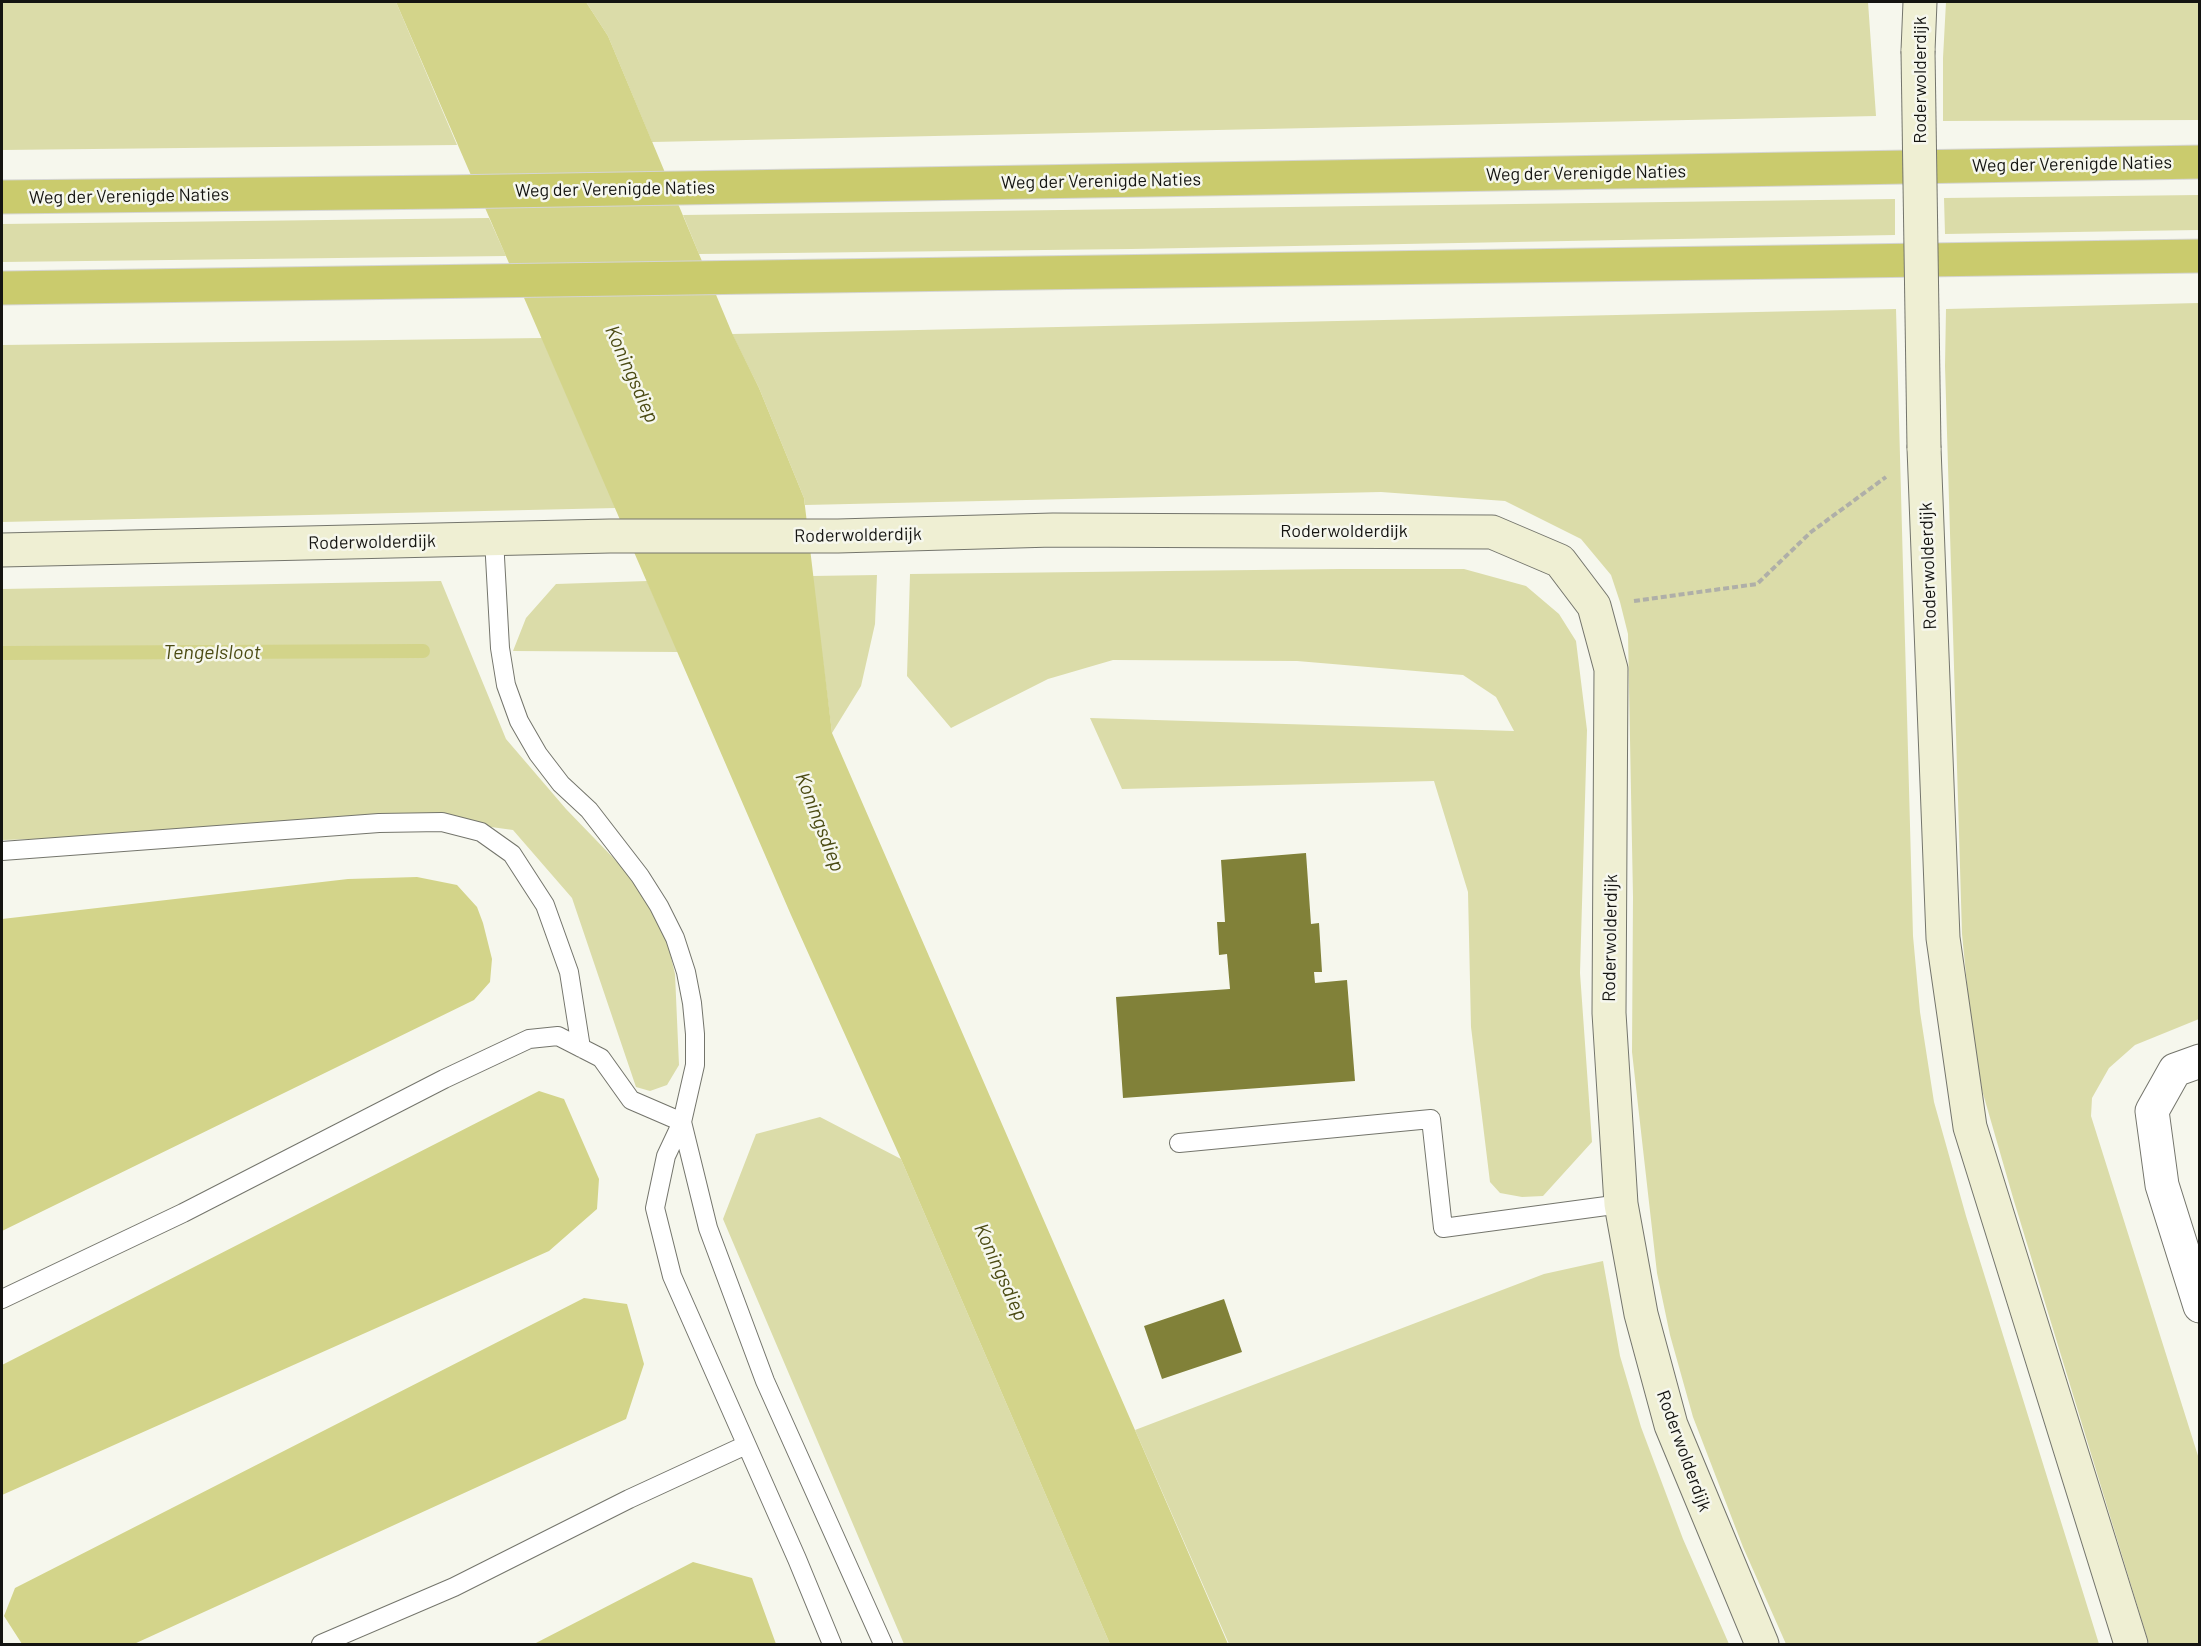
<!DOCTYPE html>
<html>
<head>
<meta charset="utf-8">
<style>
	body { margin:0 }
	#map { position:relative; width:2201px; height:1646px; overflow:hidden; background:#f6f7ed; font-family:Barlow,sans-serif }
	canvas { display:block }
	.frame { position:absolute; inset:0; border:3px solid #141411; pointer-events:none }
</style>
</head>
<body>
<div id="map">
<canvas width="2201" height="1646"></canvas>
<div class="frame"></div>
</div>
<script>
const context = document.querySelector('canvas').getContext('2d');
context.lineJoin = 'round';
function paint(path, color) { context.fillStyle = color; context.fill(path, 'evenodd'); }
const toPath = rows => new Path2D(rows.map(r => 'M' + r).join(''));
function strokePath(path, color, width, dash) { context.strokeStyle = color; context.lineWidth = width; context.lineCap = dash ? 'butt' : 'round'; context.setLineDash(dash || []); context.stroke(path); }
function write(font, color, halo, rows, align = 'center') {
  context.font = font + ' Barlow,sans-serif'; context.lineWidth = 5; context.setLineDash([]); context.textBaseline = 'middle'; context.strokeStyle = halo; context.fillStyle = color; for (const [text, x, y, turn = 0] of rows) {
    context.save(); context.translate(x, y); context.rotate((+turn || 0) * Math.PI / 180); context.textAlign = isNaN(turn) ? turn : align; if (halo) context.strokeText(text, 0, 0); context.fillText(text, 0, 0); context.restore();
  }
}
const green = toPath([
	[2,2,396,2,457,145,2,150],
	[586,2,1868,2,1876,116,652,142,608,36],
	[1946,2,2199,2,2199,120,1943,121,1943,58],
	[2199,195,2199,230,1945,234,1944,198],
	[1895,199,1895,235,1131,249,699,254,683,215],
	[489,218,506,256,2,262,2,224],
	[2199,303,2199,1019,2135,1045,2109,1068,2092,1098,2091,1116,2199,1459,2199,1644,2149,1644,2014,1201,1982,1090,1969,1005,1962,934,1945,366,1946,309],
	[1896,309,1913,936,1920,1012,1934,1102,1966,1216,2099,1644,1786,1644,1743,1547,1693,1417,1670,1335,1657,1273,1632,1052,1633,897,1628,634,1620,602,1611,575,1581,539,1505,501,1381,492,805,505,804,498,759,388,732,334],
	[542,338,616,508,2,522,2,345],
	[1341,569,1464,569,1526,586,1559,614,1576,641,1587,730,1580,973,1592,1142,1543,1196,1522,1197,1500,1193,1490,1182,1471,1027,1468,892,1434,781,1122,789,1090,718,1514,731,1496,697,1463,675,1297,661,1113,660,1048,679,951,728,907,676,910,574],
	[877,575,875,624,861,686,832,733,812,576],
	[441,581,506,739,566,809,624,869,663,923,675,974,679,1065,667,1085,650,1091,636,1087,572,898,513,830,469,824,454,827,2,840,2,589],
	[647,581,678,652,513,651,526,618,556,584],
	[820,1117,901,1159,1110,1644,904,1644,723,1219,756,1134],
	[1603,1261,1620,1356,1641,1427,1683,1539,1729,1644,1229,1644,1135,1430,1544,1274]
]);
const water = toPath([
	[396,2,586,2,608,36,732,333,759,388,804,498,832,733,1228,1644,1110,1644,901,1159,791,915],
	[417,877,457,885,477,907,483,923,492,959,490,982,474,1000,2,1231,2,919,348,879],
	[539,1091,564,1099,599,1179,597,1209,549,1251,2,1495,2,1365],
	[584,1298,627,1304,644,1364,626,1419,134,1644,22,1644,4,1616,15,1588],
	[693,1562,752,1578,776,1644,534,1644]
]);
const stream = toPath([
	[2,653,423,651]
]);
const building = toPath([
	[1306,853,1311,924,1319,923,1322,972,1314,972,1315,983,1347,980,1355,1081,1123,1098,1116,997,1230,989,1227,954,1219,955,1217,922,1225,922,1221,860],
	[1224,1299,1242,1352,1162,1379,1144,1326]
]);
const path = toPath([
	[1634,601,1757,584,1811,532,1886,477]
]);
const lane = toPath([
	[494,539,500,648,506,685,519,721,538,754,561,784,589,810,640,876,659,906,675,938,686,972,692,1003,695,1034,695,1065,682,1122,666,1156,655,1208,672,1276,797,1559,832,1644],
	[2,851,379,823,442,822,481,832,512,854,545,905,569,972,581,1048],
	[1179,1143,1431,1119,1443,1228,1621,1204],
	[2,1299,183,1213,444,1079,529,1039,558,1036,601,1058,631,1100,682,1122,708,1228,765,1381,883,1644],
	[321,1644,454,1587,629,1499,746,1445]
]);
const street = toPath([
	[2200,1061,2175,1070,2152,1111,2162,1185,2200,1306]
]);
const secondary = toPath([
	[1918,51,1920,2],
	[1924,448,1943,938,1970,1127,2131,1644],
	[2,550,610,536,838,536,1053,530,1492,532,1560,561,1594,606,1611,669,1609,1013,1621,1204,1641,1314,1671,1425,1762,1644]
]);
const highway = toPath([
	[2,197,446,192,2200,162],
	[2,288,2200,256]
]);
const secondaryBridge = toPath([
	[1918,51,1924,448]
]);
const streetNames = [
	["Roderwolderdijk",1920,80,-90],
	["Weg der Verenigde Naties",2072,164,-1],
	["Weg der Verenigde Naties",1586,173,-1],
	["Weg der Verenigde Naties",1101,181,-1],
	["Weg der Verenigde Naties",615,189,-1],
	["Weg der Verenigde Naties",129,196,-1],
	["Roderwolderdijk",1344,531],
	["Roderwolderdijk",858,535,-1],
	["Roderwolderdijk",372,542,-1],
	["Roderwolderdijk",1928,566,-92],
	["Roderwolderdijk",1610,938,-89],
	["Roderwolderdijk",1684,1451,70]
];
const waterNames = [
	["Koningsdiep",632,374,66],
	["Tengelsloot",212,652],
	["Koningsdiep",820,822,69],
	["Koningsdiep",1001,1272,66]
];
paint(green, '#dbdca9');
paint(water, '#d3d48a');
strokePath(stream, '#d3d48a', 14);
paint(building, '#818139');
strokePath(lane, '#74756c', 20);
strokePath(street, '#74756c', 35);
strokePath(secondary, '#74756c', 35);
strokePath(highway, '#d5d5d4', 35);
strokePath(path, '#afafa8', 4, [6, 3]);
strokePath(lane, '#fff', 18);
strokePath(street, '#fff', 33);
strokePath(secondary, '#efefd3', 33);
strokePath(highway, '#cacb6d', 33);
strokePath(secondaryBridge, '#74756c', 35, []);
strokePath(secondaryBridge, '#efefd3', 33);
write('18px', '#141411', '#f6f7ed', streetNames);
write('italic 20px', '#4b4b13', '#f6f7ed', waterNames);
</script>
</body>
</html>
